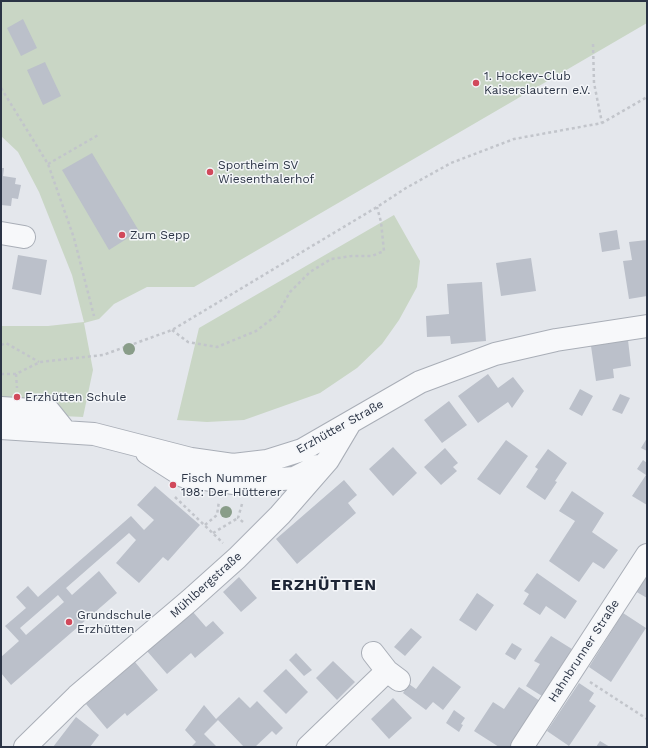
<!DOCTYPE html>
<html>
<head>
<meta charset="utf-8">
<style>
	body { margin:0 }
	#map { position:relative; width:648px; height:748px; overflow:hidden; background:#e4e7ec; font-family:"Work Sans",sans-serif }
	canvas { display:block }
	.frame { position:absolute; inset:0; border:2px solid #2b3445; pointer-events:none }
</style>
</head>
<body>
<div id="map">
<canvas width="648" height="748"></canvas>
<div class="frame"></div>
</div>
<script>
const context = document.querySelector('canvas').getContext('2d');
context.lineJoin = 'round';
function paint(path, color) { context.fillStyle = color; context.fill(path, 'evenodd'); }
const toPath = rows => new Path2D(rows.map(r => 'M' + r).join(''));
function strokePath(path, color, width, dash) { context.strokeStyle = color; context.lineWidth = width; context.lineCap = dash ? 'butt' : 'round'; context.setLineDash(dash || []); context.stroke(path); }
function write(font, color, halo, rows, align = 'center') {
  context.font = font + ' "Work Sans",sans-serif'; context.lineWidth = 3; context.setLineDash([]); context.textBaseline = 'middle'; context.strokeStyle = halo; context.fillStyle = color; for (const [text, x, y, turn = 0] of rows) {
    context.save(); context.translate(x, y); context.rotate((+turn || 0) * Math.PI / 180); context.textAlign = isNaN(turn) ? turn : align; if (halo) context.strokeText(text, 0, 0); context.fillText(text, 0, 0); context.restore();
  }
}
const green = toPath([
	[1,1,647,1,647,23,194,287,147,287,114,304,99,319,84,323,93,370,83,417,1,413,1,326,48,326,84,322,72,275,39,192,18,152,1,136],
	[394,215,420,261,417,287,399,320,382,344,357,368,320,393,244,420,207,422,177,420,199,328]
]);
const building = toPath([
	[23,19,37,48,21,56,7,28],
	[45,62,61,96,43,105,27,70],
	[92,153,139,231,109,250,62,170],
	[1,168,4,168,3,176,16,178,15,184,21,185,18,199,12,198,11,206,1,205],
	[617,230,620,249,602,252,599,233],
	[647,240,647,296,629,299,623,261,632,260,629,242],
	[18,255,47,260,41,295,12,289],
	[531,258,536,291,501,296,496,263],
	[482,282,486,341,451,344,450,336,427,337,426,316,449,314,447,284],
	[628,340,631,366,613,369,614,378,596,381,591,346],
	[488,374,498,388,513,377,524,391,512,408,508,402,478,423,458,396],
	[580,389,593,396,582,416,569,409],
	[620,394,630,398,622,414,612,410],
	[449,401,467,425,442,443,424,420],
	[647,438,647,451,641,448],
	[506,440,528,456,500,495,477,479],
	[393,447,417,473,393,496,369,469],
	[445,448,458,463,453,467,457,471,441,485,424,467],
	[548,449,567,463,555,481,557,482,545,500,526,487,538,469,535,467],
	[643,460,647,463,647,505,632,496,646,475,637,469],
	[344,480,357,495,348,503,356,513,297,564,276,539],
	[155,486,200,525,168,561,163,557,139,583,116,563,136,540,129,533,66,588,72,595,99,571,117,593,11,685,1,673,1,657,19,641,5,626,26,608,16,597,28,586,38,597,131,516,144,530,154,520,137,505],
	[58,595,64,602,26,635,20,628],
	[572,491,604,513,592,532,618,550,604,569,593,562,579,582,549,561,575,521,559,511],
	[647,572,647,598,635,591],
	[537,573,577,601,565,619,546,606,540,615,523,604,529,594,524,591],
	[239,577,257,598,241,612,223,592],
	[477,593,494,605,476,631,459,620],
	[193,612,206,627,213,621,224,633,195,658,191,653,167,674,147,651],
	[623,613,646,628,611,682,589,667],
	[411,628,422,637,405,656,394,647],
	[551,636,572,649,542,696,526,686,540,664,534,661],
	[512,643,522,649,515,660,505,654],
	[296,653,312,670,304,676,289,660],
	[333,661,355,682,337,700,316,678],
	[135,662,158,690,127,716,125,713,107,729,86,704],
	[433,666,461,687,443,710,433,702,426,710,403,693,409,684,416,689],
	[286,669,308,692,286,714,263,691],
	[579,683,594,693,589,701,596,706,569,746,547,731],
	[519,687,540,701,510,747,499,747,474,731,493,702,504,709],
	[239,697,250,708,257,701,283,728,276,735,272,731,255,747,244,747,218,720,204,734,217,747,191,747,196,742,185,730,204,705,216,719],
	[393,698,412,718,389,739,371,719],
	[454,710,465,718,461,724,463,725,459,732,446,723],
	[76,717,99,735,90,747,53,747],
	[600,741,610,747,596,747]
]);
const path = toPath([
	[593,44,594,83,602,123],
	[1,88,48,164,74,238,94,316],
	[48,164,100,134],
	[172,330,188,342,217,347,256,331,277,315,290,292,310,272,331,259,352,256,372,256,384,251,381,222,377,207],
	[1,345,6,343,39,362],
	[1,374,16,374,40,362,103,355,172,330,377,207,406,188,451,163,514,139,602,123,647,97],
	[16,374,17,388],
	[175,497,223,543],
	[242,504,238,518,243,522],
	[205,525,217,515,219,501],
	[213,533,238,518],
	[590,682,647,719]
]);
const minor = toPath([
	[1,233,24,237],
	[1,408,49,411,65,431],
	[1,428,94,434,191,459,233,465,267,461,302,450,420,382,495,354,556,340,647,326],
	[147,453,183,476,234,483,294,478,318,466],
	[373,653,387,671,399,680],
	[25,747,77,696,189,601,237,558,280,515,328,460,350,423],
	[308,747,387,671],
	[522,747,647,555]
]);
const trees = [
	[129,349],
	[226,512]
];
const markers = [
	[476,83,4,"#d1495b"],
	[210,172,4,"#d1495b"],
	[122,235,4,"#d1495b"],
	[17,397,4,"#d1495b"],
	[173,485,4,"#d1495b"],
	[69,622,4,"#d1495b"]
];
const poiNames = [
	["1. Hockey-Club",484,76],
	["Kaiserslautern e.V.",484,90],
	["Sportheim SV",218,165],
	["Wiesenthalerhof",218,179],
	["Zum Sepp",130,235],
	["Erzhütten Schule",25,397],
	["Fisch Nummer",181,478],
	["198: Der Hütterer",181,492],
	["Grundschule",77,615],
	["Erzhütten",77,629]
];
const streetNames = [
	["Erzhütter Straße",340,427,-29],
	["Mühlbergstraße",206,585,-42],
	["Hahnbrunner Straße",584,651,-57]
];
const districtNames = [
	["ERZHÜTTEN",324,585]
];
paint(green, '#c9d6c5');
paint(building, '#bbc0ca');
strokePath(minor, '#a9aeb7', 24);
strokePath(path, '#c2c5cb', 2.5, [3, 3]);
strokePath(minor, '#f7f8fa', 22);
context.fillStyle = '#899d89';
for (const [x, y] of trees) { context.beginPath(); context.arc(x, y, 6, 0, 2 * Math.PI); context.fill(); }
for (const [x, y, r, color] of markers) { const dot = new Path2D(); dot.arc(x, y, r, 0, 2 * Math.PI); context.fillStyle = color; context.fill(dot); strokePath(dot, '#f4f6f9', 1.5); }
write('12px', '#2b3445', '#f4f6f9', poiNames, 'left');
write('12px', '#2b3445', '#f4f6f9', streetNames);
context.letterSpacing = '1px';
write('bold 16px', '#1d2536', '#f4f6f9', districtNames);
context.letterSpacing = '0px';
</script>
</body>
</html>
